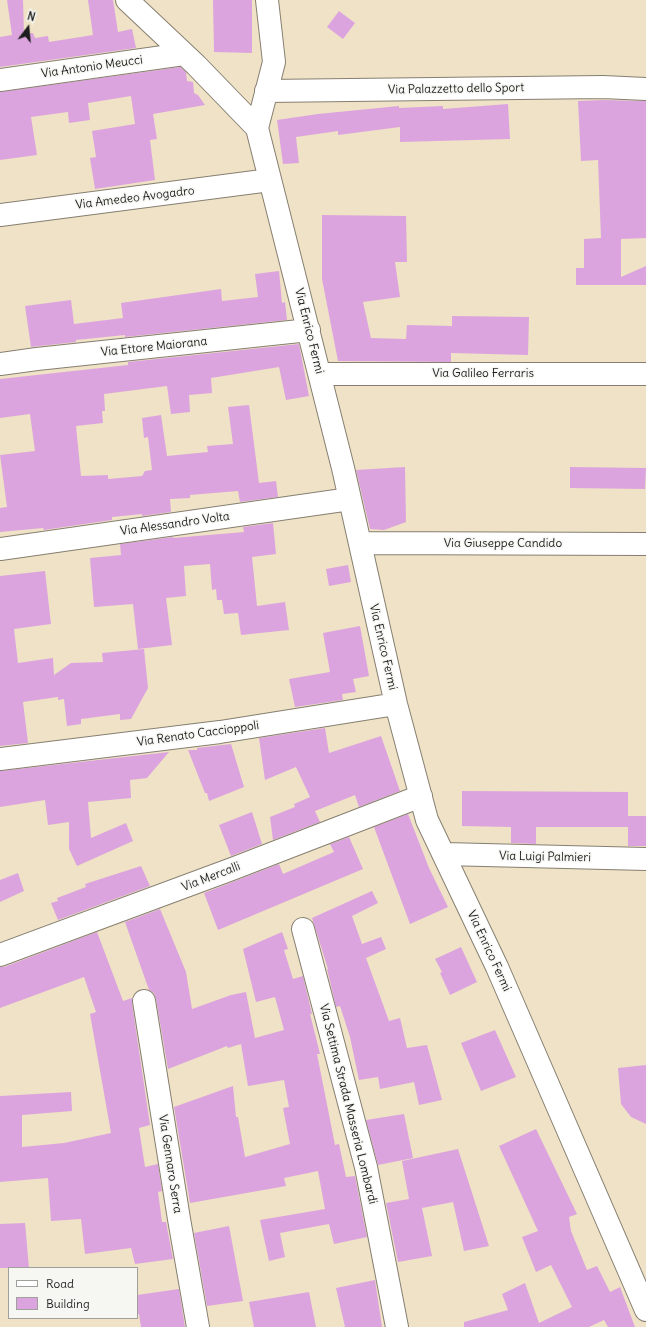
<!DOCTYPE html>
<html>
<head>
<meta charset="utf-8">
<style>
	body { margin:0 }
	#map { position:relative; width:646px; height:1327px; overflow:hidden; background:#efe2c6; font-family:Delius,sans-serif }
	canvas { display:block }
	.legend { position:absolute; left:8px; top:1267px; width:130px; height:52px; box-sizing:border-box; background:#f6f6f2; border:1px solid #9f9f9c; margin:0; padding:5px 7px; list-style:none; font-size:12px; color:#1c1c1c }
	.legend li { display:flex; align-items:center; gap:8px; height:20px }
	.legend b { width:20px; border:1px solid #9f9f9c }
	.north { position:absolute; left:8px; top:8px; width:40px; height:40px; -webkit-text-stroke:3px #f6f6f2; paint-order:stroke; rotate:16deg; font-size:11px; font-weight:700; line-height:16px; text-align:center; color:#1c1c1c }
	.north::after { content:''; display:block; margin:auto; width:14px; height:18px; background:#1c1c1c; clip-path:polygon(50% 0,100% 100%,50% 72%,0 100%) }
</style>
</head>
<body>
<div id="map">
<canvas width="646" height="1327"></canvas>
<ul class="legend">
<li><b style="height:5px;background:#fff"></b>Road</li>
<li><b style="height:11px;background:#dca4de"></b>Building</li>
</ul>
<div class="north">N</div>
</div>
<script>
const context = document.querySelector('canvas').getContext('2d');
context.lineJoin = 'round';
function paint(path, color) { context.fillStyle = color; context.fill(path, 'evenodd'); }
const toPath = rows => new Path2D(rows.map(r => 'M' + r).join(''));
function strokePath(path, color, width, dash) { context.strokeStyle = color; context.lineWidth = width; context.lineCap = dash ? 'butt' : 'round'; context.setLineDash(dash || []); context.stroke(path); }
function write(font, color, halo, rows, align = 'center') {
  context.font = font + ' Delius,sans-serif'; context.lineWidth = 3; context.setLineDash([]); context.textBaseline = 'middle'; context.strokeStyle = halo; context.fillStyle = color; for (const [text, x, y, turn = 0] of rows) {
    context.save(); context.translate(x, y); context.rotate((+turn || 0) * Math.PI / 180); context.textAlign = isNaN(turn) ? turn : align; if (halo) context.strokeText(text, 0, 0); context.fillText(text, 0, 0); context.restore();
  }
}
const building = toPath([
	[7,0,23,0,24,34,33,33,35,38,48,36,49,42,93,35,88,0,113,0,118,32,132,29,136,48,0,67,0,37,12,35],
	[213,0,252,0,252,53,214,52],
	[339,11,355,23,343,39,327,27],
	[180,67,186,72,187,81,193,82,194,93,198,95,205,105,153,114,157,139,150,140,155,180,95,189,90,158,96,157,92,131,135,124,131,96,88,103,90,120,69,123,68,112,31,117,37,155,0,160,0,92],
	[603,100,646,101,646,238,621,239,621,277,646,266,646,285,576,285,576,268,584,268,584,239,601,238,598,160,581,161,578,101],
	[508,104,510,139,400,142,400,127,338,135,338,131,296,137,299,163,283,164,277,120,318,114,399,106,399,108,443,106,443,109],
	[322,215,406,216,407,262,395,262,400,297,363,302,371,338,406,339,407,325,452,326,452,316,529,317,528,355,451,353,451,362,338,361,322,279],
	[279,271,282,303,285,302,287,320,125,337,125,335,76,340,76,342,31,347,25,306,71,300,74,324,123,318,121,303,221,289,222,301,258,297,255,274],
	[299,344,309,396,286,400,279,367,211,378,212,393,189,395,190,412,171,414,167,386,104,394,105,411,102,411,103,423,76,426,81,476,108,475,108,479,142,476,145,471,152,470,148,437,144,438,142,418,161,415,167,456,208,452,207,446,233,444,228,407,249,405,259,483,276,481,278,497,240,502,238,491,190,495,190,498,170,499,171,512,142,516,142,514,112,517,112,520,44,530,43,528,0,532,0,508,7,507,0,455,35,451,30,414,0,418,0,379,128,365,128,362],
	[405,467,406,522,384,530,370,529,356,470],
	[570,467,646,468,645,489,570,488],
	[273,523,276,554,252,557,257,606,285,602,289,630,241,635,238,613,224,614,222,600,217,600,216,589,212,590,210,564,184,566,186,596,166,598,172,645,138,649,133,604,94,607,90,558,121,555,120,544,173,537,173,538,244,532,243,527],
	[348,565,351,582,329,586,326,569],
	[45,571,51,624,14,629,18,663,53,658,54,675,71,663,103,662,102,653,144,649,148,688,131,719,120,720,120,714,81,719,81,724,67,726,64,699,58,700,58,697,23,702,28,743,0,746,0,576],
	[360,626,369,676,353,679,356,692,342,694,343,700,295,707,289,679,330,672,323,633],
	[325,728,329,753,381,736,400,791,359,807,355,795,315,811,320,822,273,840,270,817,295,807,294,804,310,797,296,767,265,780,259,738],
	[231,744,244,787,209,801,207,793,205,793,188,750,197,750,197,748],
	[169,752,147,778,130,780,131,798,88,802,91,838,126,823,133,841,77,866,69,849,69,822,48,825,45,800,0,807,0,771],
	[462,791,628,792,628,816,646,816,646,846,628,846,628,827,536,827,536,844,511,843,511,827,462,826],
	[252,812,262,844,231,856,219,825],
	[408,814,429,868,448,907,410,924,374,827],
	[349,837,363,869,218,930,204,893,279,864,283,874,334,852,330,844],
	[141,866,150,886,58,920,51,903,58,901,57,898,86,887,85,884],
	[18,873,24,891,0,902,0,880],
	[372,891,378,903,352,916,362,944,381,937,386,949,366,958,389,1021,400,1018,407,1048,427,1045,442,1100,419,1105,414,1082,380,1089,378,1077,359,1080,350,1037,340,1006,336,1007,327,969,328,969,312,918],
	[160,909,186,972,192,1009,231,995,246,992,255,1038,284,1030,275,997,256,1002,243,949,282,932,288,949,284,950,293,979,303,976,312,1014,310,1014,320,1054,317,1054,335,1145,339,1144,346,1177,355,1176,367,1237,334,1244,329,1224,280,1233,285,1257,269,1261,260,1220,325,1209,318,1171,284,1178,286,1186,190,1203,174,1107,233,1086,236,1117,238,1117,245,1157,290,1144,283,1108,289,1107,284,1080,248,1086,241,1044,228,1048,227,1046,168,1069,156,999,154,993,149,990,125,922],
	[97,932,123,1001,132,998,132,1003,150,1125,139,1128,145,1167,158,1164,162,1191,158,1192,162,1222,166,1222,173,1259,135,1264,131,1248,85,1254,81,1219,51,1221,48,1178,0,1182,0,1096,71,1092,72,1111,22,1115,22,1147,64,1143,111,1133,90,1014,96,1012,84,977,0,1008,0,967,4,967],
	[461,947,477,982,450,995,440,973,442,972,435,959],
	[495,1030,516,1077,481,1091,461,1043],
	[646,1065,646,1124,631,1117,621,1104,618,1068],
	[404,1114,413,1158,378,1165,366,1120],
	[536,1129,577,1214,569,1217,571,1231,587,1270,597,1266,610,1292,620,1287,635,1327,608,1327,604,1320,589,1327,464,1327,464,1322,508,1310,502,1294,525,1283,539,1323,572,1307,551,1265,536,1272,522,1237,538,1231,499,1146],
	[458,1149,489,1246,464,1251,453,1202,422,1208,432,1256,398,1262,386,1203,409,1199,402,1161],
	[25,1223,29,1268,0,1268,0,1224],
	[229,1226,243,1301,207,1306,194,1233],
	[375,1280,382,1327,345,1327,336,1288],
	[179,1289,185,1327,141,1327,139,1314,137,1314,137,1295],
	[309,1292,316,1327,254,1327,249,1302]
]);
const minor = toPath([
	[127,0,196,65,257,128,343,468,396,704,427,820,497,967,646,1310],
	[0,80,184,54],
	[266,91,603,87,646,89],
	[257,128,274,62,267,0],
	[0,215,270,180],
	[0,364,37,359,309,330],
	[320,374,646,374],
	[360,543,646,544],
	[0,549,350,499],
	[0,759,220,732,396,704],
	[444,854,646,859],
	[303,929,366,1167,397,1327],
	[0,955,232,869,421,796],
	[144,1001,179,1219,198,1327]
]);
const streetNames = [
	["Via Antonio Meucci",92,67,-8],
	["Via Palazzetto dello Sport",456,89,-1],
	["Via Amedeo Avogadro",135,198,-7],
	["Via Enrico Fermi",309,331,76],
	["Via Ettore Maiorana",154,347,-6],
	["Via Galileo Ferraris",483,374],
	["Via Alessandro Volta",175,524,-8],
	["Via Giuseppe Candido",503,544],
	["Via Enrico Fermi",383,647,77],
	["Via Renato Caccioppoli",198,734,-8],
	["Via Luigi Palmieri",545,857,1],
	["Via Mercalli",211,877,-21],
	["Via Enrico Fermi",489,951,65],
	["Via Settima Strada Masseria Lombardi",348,1104,76],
	["Via Gennaro Serra",170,1164,81]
];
paint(building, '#dca4de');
strokePath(minor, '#867f71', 24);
strokePath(minor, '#fff', 22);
write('12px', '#1c1c1c', '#f6f6f2', streetNames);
</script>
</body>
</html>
